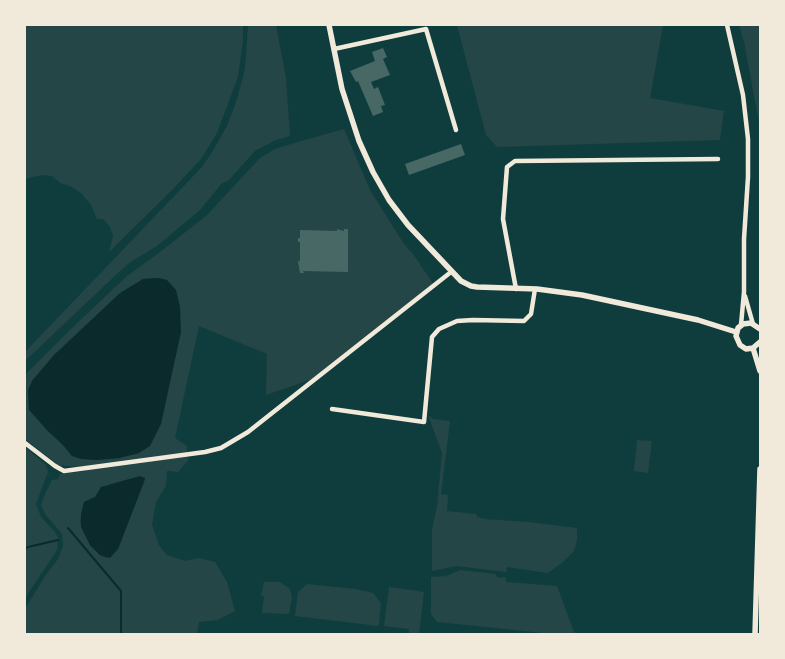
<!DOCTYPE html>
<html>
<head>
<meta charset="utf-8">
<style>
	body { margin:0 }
	#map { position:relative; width:785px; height:659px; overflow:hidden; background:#0f3d3e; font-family:"Roboto Condensed",sans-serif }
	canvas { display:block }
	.frame { position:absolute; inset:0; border:26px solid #f1e9da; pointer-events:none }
</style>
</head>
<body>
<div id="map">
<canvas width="785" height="659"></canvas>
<div class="frame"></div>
</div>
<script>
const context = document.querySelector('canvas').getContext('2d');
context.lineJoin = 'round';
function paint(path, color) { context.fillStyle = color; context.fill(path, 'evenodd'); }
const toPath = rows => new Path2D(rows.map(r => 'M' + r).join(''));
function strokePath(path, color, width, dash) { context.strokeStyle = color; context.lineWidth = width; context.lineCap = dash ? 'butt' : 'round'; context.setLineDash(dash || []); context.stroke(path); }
const green = toPath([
	[25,25,243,25,243,41,238,77,217,133,201,159,173,189,109,252,113,236,110,227,103,219,97,219,91,205,82,194,72,187,60,183,52,176,42,175,25,179],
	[248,25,276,25,286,78,290,136,276,140,255,151,228,181,222,183,200,210,157,246,129,263,120,271,25,361,25,352,202,167,214,149,227,126,237,99,245,69],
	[457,25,663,25,650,98,724,111,720,140,497,147,486,135],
	[739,25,760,25,760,128,744,42],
	[344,129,370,190,404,244,413,254,434,285,324,375,266,395,267,354,199,326,175,438,187,446,188,461,178,472,167,471,166,486,156,502,152,525,159,545,167,555,185,561,199,558,215,562,227,582,235,611,218,620,199,622,197,634,25,634,25,609,45,576,58,559,63,546,62,534,45,514,41,505,45,494,52,480,58,479,60,474,87,471,78,467,58,465,25,439,25,375,73,327,127,276,164,249,207,215,260,158,275,149,291,144],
	[158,278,167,280,139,453,119,458,96,460,72,456,63,445,47,430,32,381,54,355,143,279],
	[95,497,129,519,118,549,107,558,100,555,90,545,80,522,84,502],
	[428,415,433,419,450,421,441,494,448,495,447,511,476,514,477,517,486,519,528,522,577,528,577,540,574,551,563,562,548,573,507,567,506,572,456,566,432,571,432,530,437,506,442,453],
	[637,440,652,441,648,473,634,471],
	[25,447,46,465,48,472,36,504,41,517,55,532,58,538,57,550,25,598],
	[460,570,495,574,498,578,506,577,506,582,557,586,574,632,578,634,553,634,437,622,431,614,431,577,446,576],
	[264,582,280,582,290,589,292,597,289,614,262,613,264,596,261,596],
	[307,584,356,589,373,593,381,603,379,624,378,626,295,616,298,592],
	[389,587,424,592,419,634,409,634,409,629,384,626]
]);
const water = toPath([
	[158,278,167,280,176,290,180,307,181,332,161,424,150,446,139,453,119,458,96,460,81,459,72,456,63,445,47,430,29,410,28,390,32,381,54,355,120,293,143,279],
	[140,476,145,478,144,482,118,549,110,558,100,555,90,545,81,527,81,514,84,502,95,497,101,487]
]);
const stream = toPath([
	[68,528,121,591,121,634],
	[25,549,28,547,58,540]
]);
const building = toPath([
	[383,48,387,57,383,59,390,75,371,82,374,89,378,87,385,105,381,106,383,112,373,116,358,81,356,82,350,71,375,61,372,52],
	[461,144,465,155,409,175,405,164],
	[337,229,344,231,344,229,348,229,348,272,303,271,304,273,300,273,298,261,300,261,300,242,298,242,298,238,300,238,300,230,337,231]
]);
const minor = toPath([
	[727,25,743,95,748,139,748,177,744,239,744,292,741,325],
	[334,49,426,29,456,130],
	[516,289,503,219,507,167,515,161,718,159],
	[745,296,753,324],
	[332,409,424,422,432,337,439,329,457,321,473,320,524,321,531,314,535,289],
	[25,443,55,466,64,471,205,452,221,448,248,432,451,272]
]);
const tertiary = toPath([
	[329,25,342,89,359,141,373,172,389,200,408,225,461,281,471,286,477,287,537,289,582,295,698,320,736,332],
	[760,329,751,323,743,324,738,328,736,336,740,345,746,349,753,348,760,342],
	[753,348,760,371],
	[755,634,760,469]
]);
paint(green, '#244646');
paint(water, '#0a2a2b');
strokePath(stream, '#0a2a2b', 2);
paint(building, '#486865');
strokePath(minor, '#f1e9da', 4.5);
strokePath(tertiary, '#f1e9da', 5.5);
</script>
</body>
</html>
